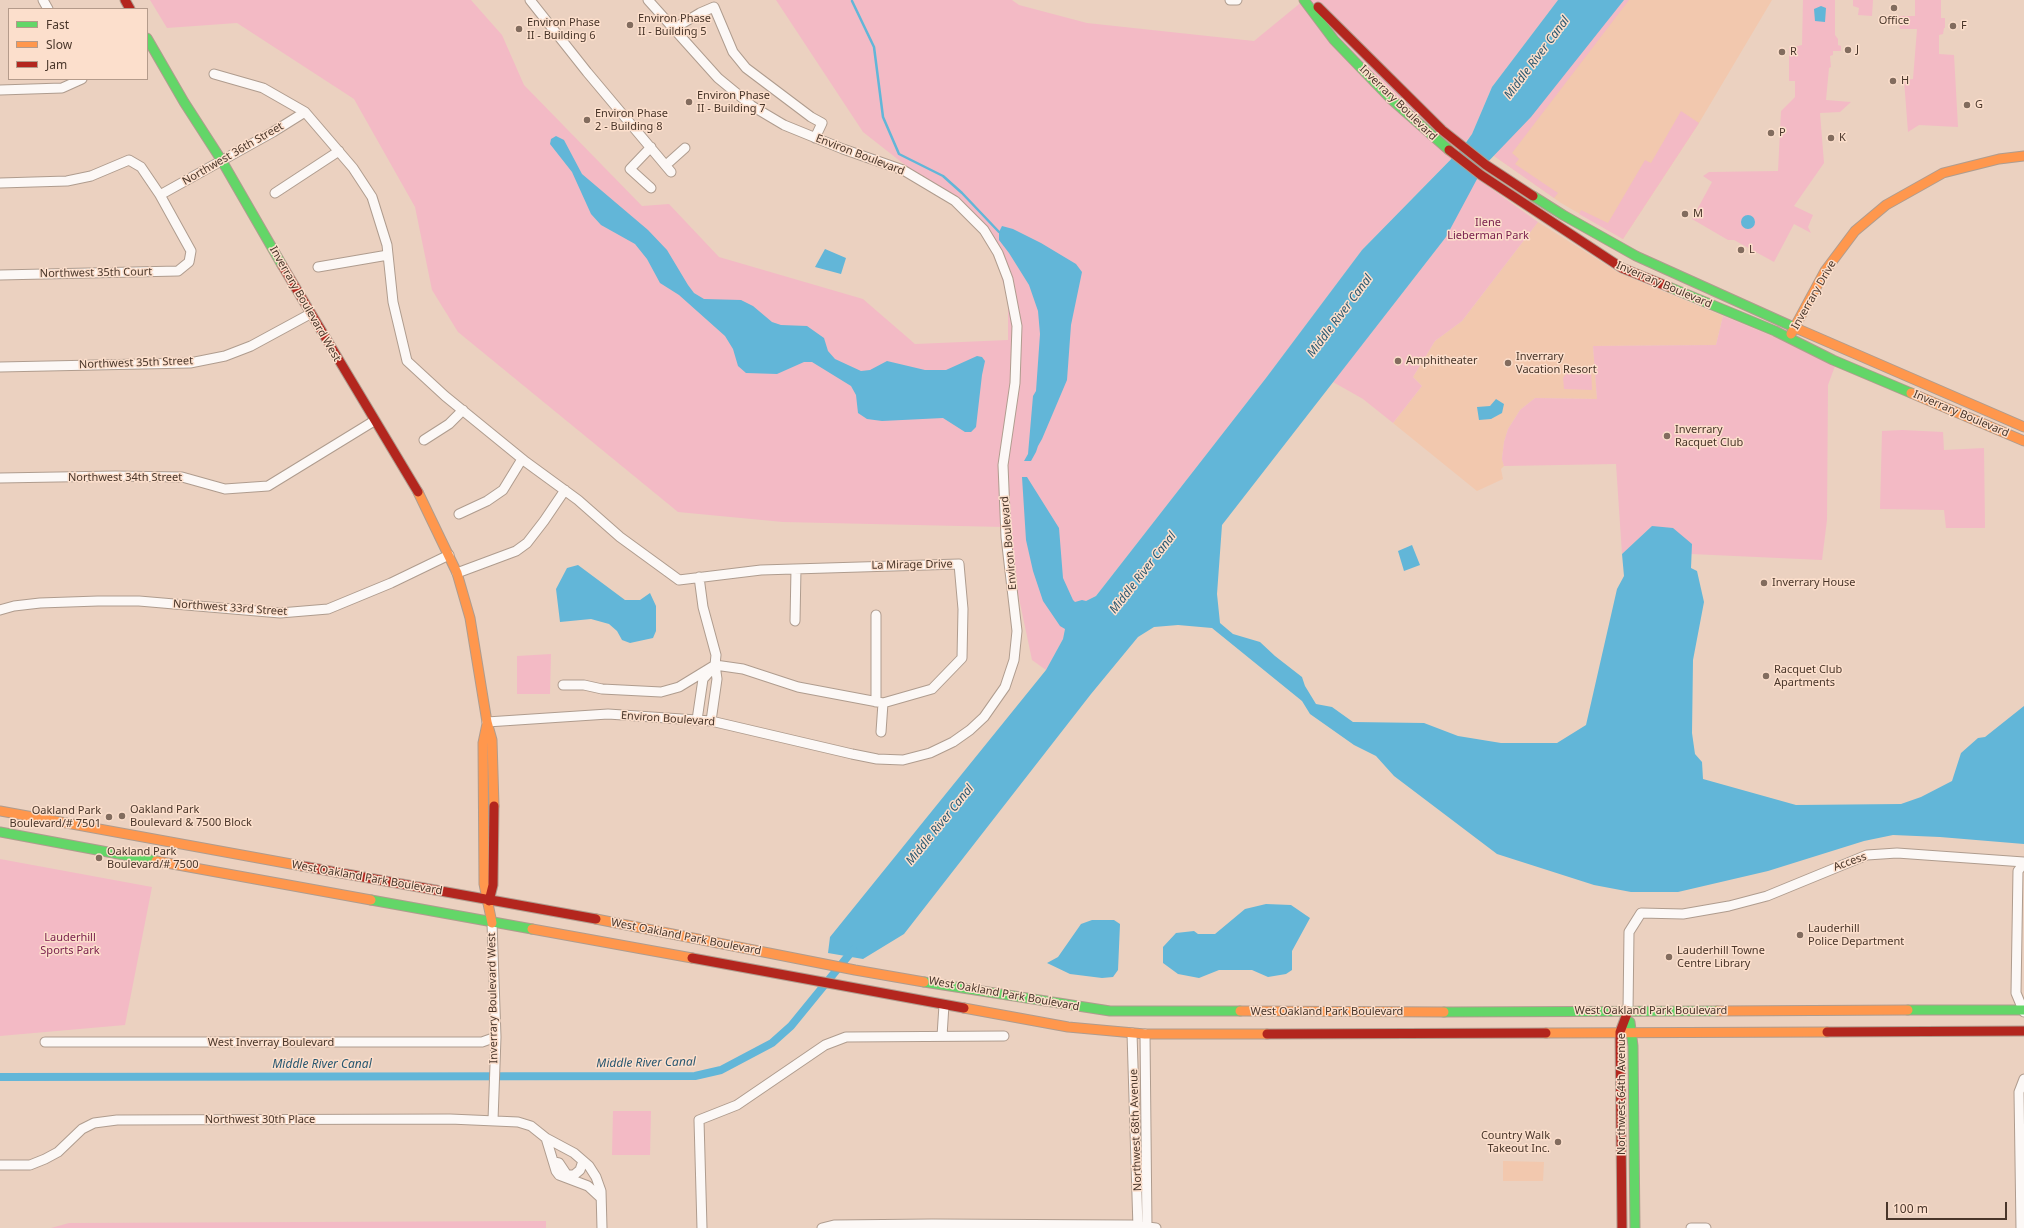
<!DOCTYPE html>
<html>
<head>
<meta charset="utf-8">
<style>
	body { margin:0 }
	#map { position:relative; width:2024px; height:1228px; overflow:hidden; background:#ebd1c0; font-family:"Noto Sans",sans-serif }
	canvas { display:block }
	.legend { position:absolute; left:8px; top:8px; width:140px; height:72px; box-sizing:border-box; background:#fcdfcc; border:1px solid #b49b8b; margin:0; padding:5px 7px; list-style:none; font-size:12px; color:#49362a }
	.legend li { display:flex; align-items:center; gap:8px; height:20px }
	.legend b { width:20px; border:1px solid #b49b8b }
	.scale { position:absolute; left:1886px; top:1202px; width:121px; height:18px; box-sizing:border-box; border:2px solid #49362a; border-top:0; padding-left:5px; font-size:12px; line-height:14px; white-space:nowrap; color:#49362a; -webkit-text-stroke:3px #fcdfcc; paint-order:stroke }
</style>
</head>
<body>
<div id="map">
<canvas width="2024" height="1228"></canvas>
<ul class="legend">
<li><b style="height:5px;background:#63d668"></b>Fast</li>
<li><b style="height:5px;background:#ff974d"></b>Slow</li>
<li><b style="height:5px;background:#b3261e"></b>Jam</li>
</ul>
<div class="scale">100 m</div>
</div>
<script>
const context = document.querySelector('canvas').getContext('2d');
context.lineJoin = 'round';
function paint(path, color) { context.fillStyle = color; context.fill(path, 'evenodd'); }
const toPath = rows => new Path2D(rows.map(r => 'M' + r).join(''));
function strokePath(path, color, width, dash) { context.strokeStyle = color; context.lineWidth = width; context.lineCap = dash ? 'butt' : 'round'; context.setLineDash(dash || []); context.stroke(path); }
function write(font, color, halo, rows, align = 'center') {
  context.font = font + ' "Noto Sans",sans-serif'; context.lineWidth = 3; context.setLineDash([]); context.textBaseline = 'middle'; context.strokeStyle = halo; context.fillStyle = color; for (const [text, x, y, turn = 0] of rows) {
    context.save(); context.translate(x, y); context.rotate((+turn || 0) * Math.PI / 180); context.textAlign = isNaN(turn) ? turn : align; if (halo) context.strokeText(text, 0, 0); context.fillText(text, 0, 0); context.restore();
  }
}
const built = toPath([
	[1624,0,1772,0,1699,123,1623,239,1561,203,1494,156,1531,117],
	[1538,222,1619,273,1723,316,1716,345,1593,346,1597,399,1535,398,1520,410,1508,429,1504,442,1502,459,1504,466,1501,469,1503,479,1477,491,1393,423,1422,386,1413,377,1435,341,1462,321],
	[1503,1161,1544,1162,1543,1181,1503,1181]
]);
const green = toPath([
	[150,0,471,0,502,35,524,85,642,206,669,204,719,257,863,299,915,344,1008,340,1008,300,988,230,863,132,776,0,1012,0,1019,5,1087,23,1254,41,1304,0,1558,0,1492,87,1472,134,1451,159,1362,250,1266,378,1096,596,1086,601,1065,629,1063,639,1046,670,1032,660,1004,527,783,522,678,512,458,332,432,290,415,207,354,99,237,23,167,28],
	[1624,0,1629,0,1512,153,1519,159,1515,164,1558,193,1554,198,1494,156],
	[1803,0,1835,0,1835,35,1838,39,1838,45,1841,46,1841,51,1833,51,1833,55,1830,56,1831,67,1829,68,1826,100,1851,102,1840,112,1820,113,1824,163,1794,206,1813,215,1808,227,1811,233,1794,224,1774,262,1734,240,1728,240,1692,219,1712,182,1703,176,1709,172,1778,171,1781,111,1795,97,1795,81,1789,81,1789,48,1802,45],
	[1853,0,1873,0,1872,16,1858,15,1859,8,1853,6],
	[1915,0,1941,0,1941,18,1945,18,1945,28,1944,28,1943,34,1939,35,1939,54,1954,55,1958,127,1919,125,1908,132,1904,80,1913,79,1917,29,1900,29,1899,16,1915,16],
	[1681,111,1699,123,1623,239,1579,214,1581,210,1608,223,1645,160,1651,163],
	[1475,177,1538,222,1462,321,1435,341,1413,377,1422,386,1393,423,1363,399,1333,382,1446,237],
	[1723,316,1772,336,1835,366,1828,385,1827,520,1822,560,1691,554,1692,544,1652,526,1622,554,1616,464,1504,466,1502,459,1504,442,1508,429,1520,410,1535,398,1597,399,1593,346,1716,345],
	[1582,367,1591,368,1592,390,1564,389,1563,378,1570,368],
	[1902,430,1943,432,1944,450,1984,448,1985,528,1946,528,1944,510,1880,509,1882,431],
	[551,654,550,694,517,694,517,656],
	[0,859,152,887,125,1025,0,1036],
	[613,1111,651,1111,650,1155,612,1155],
	[546,1221,546,1228,51,1228,69,1223]
]);
const water = toPath([
	[1558,0,1624,0,1531,117,1484,166,1446,237,1222,525,1217,594,1220,623,1233,634,1260,642,1275,656,1302,677,1305,686,1316,704,1332,707,1353,722,1424,723,1458,736,1501,743,1557,743,1586,725,1617,589,1624,576,1622,554,1652,526,1673,528,1692,544,1691,568,1697,571,1704,602,1693,660,1692,733,1695,754,1702,762,1703,779,1796,805,1901,804,1921,797,1952,781,1961,753,1978,738,1985,737,2024,706,2024,844,1940,837,1893,835,1864,841,1768,871,1678,892,1631,892,1594,885,1497,854,1394,776,1376,756,1354,745,1310,714,1302,701,1212,628,1178,625,1154,627,1138,637,1091,694,904,934,863,959,828,953,830,937,1046,670,1063,639,1065,629,1060,626,1043,601,1033,571,1026,540,1022,477,1027,477,1059,528,1063,578,1073,600,1075,602,1082,600,1086,601,1096,596,1266,378,1362,250,1462,148,1472,134,1492,87],
	[1821,6,1826,8,1825,22,1815,21,1814,9],
	[556,136,564,140,582,174,648,230,667,250,688,285,694,293,704,299,741,300,753,306,772,322,781,325,807,326,824,338,828,351,835,359,861,371,870,370,887,361,925,370,946,370,977,356,982,357,985,361,982,375,976,427,971,432,965,432,943,418,882,421,867,419,858,413,856,395,851,386,812,362,804,362,777,374,746,373,738,366,733,349,725,336,679,295,660,283,647,259,635,244,601,225,591,214,572,172,550,144,551,139],
	'1741 222a7 7 0 1 1 14 0a7 7 0 1 1-14 0Z',
	[1002,226,1013,229,1041,243,1076,264,1082,272,1071,325,1067,380,1042,439,1038,446,1036,452,1031,461,1024,461,1028,454,1033,396,1036,391,1040,334,1038,311,1029,285,1009,253,999,240,999,232],
	[825,249,846,258,841,274,815,267],
	[1496,399,1504,404,1502,413,1491,419,1479,420,1477,407,1490,406],
	[1412,545,1420,565,1404,571,1398,551],
	[578,565,625,600,640,600,650,593,656,606,656,631,653,638,630,643,622,640,617,631,609,624,591,619,560,622,556,589,567,568],
	[1266,904,1291,905,1310,918,1292,951,1292,970,1286,974,1268,977,1252,970,1219,970,1199,978,1178,974,1163,963,1163,947,1176,933,1194,931,1198,934,1215,934,1245,909],
	[1092,920,1114,920,1120,924,1118,970,1113,977,1102,978,1070,974,1047,963,1058,957,1081,924]
]);
const stream = toPath([
	[852,1,874,47,883,117,899,154,943,176,962,193,999,232]
]);
const canal = toPath([
	[0,1077,695,1076,721,1070,772,1043,791,1026,853,950]
]);
const street = toPath([
	[43,0,48,9],
	[530,0,587,72,671,172],
	[1230,0,1237,0],
	[673,29,700,13,714,7,733,52,746,68,811,117,822,123,815,138],
	[214,74,263,88,305,112,353,168,372,197,387,245,393,302,407,361,445,396,526,462,578,500,620,537,679,580,761,570,959,564,963,609,962,658,932,689,883,703,798,687,743,669,715,665,679,687,661,692,602,689,584,685,563,685],
	[0,90,62,88,82,79],
	[651,147,630,169,651,188],
	[666,165,685,148],
	[0,183,67,181,91,176,129,160,141,167,160,195,191,251,189,262,178,271,0,275],
	[275,193,339,151],
	[160,195,273,132,305,112],
	[318,267,388,255],
	[0,367,190,363,225,356,251,346,310,314],
	[424,440,449,424,463,410],
	[0,478,115,476,182,477,225,489,268,486,374,421],
	[459,514,487,501,503,490,522,459],
	[457,573,516,551,527,543,544,521,565,490],
	[699,577,703,607,716,655,715,665,717,679,711,721],
	[0,610,14,606,40,603,98,601,139,601,280,613,328,609,391,583,449,555],
	[795,621,796,569],
	[876,702,876,615],
	[697,720,703,679,713,668],
	[487,722,608,714,711,721,852,754,877,759,903,760,930,753,953,742,970,730,984,717,1005,687,1014,660,1017,631,1006,537,1003,465,1015,383,1017,326,1008,279,998,253,984,230,955,201,903,170,843,149,784,125,752,106,718,78,648,0],
	[881,732,883,703],
	[492,923,496,1037,493,1120],
	[1628,1011,1629,932,1641,913,1683,914,1729,906,1767,896,1867,855,1897,853,2024,862],
	[2024,1012,2016,993,2018,871,2024,863],
	[1132,1033,1138,1228],
	[1145,1034,1147,1228],
	[942,1036,944,1005],
	[45,1042,482,1042,496,1037],
	[546,1138,556,1171,559,1175,588,1186,601,1198],
	[554,1162,559,1163,567,1175,574,1175,580,1170,583,1161],
	[0,1165,30,1165,45,1159,58,1152,82,1129,94,1123,117,1120,450,1119,518,1122,531,1126,546,1138,574,1153,589,1166,596,1177,601,1191,602,1228],
	[702,1228,699,1120,737,1105,825,1045,846,1037,1004,1036],
	[822,1228,834,1225,932,1224,1131,1225,1156,1228],
	[1691,1228,1706,1228],
	[2021,1228,2019,1092,2024,1079]
]);
const fast = toPath([
	[1304,0,1334,40,1391,99,1449,150],
	[147,38,184,102,222,161,282,265],
	[1533,196,1563,215,1636,256,1798,329],
	[1669,287,1775,331,1833,360,1911,393],
	[0,832,156,861],
	[371,900,532,929],
	[924,982,1110,1011,1240,1011],
	[1908,1010,2024,1010],
	[1444,1012,1717,1011],
	[1630,1022,1633,1046,1635,1228]
]);
const slow = toPath([
	[1798,329,2024,427],
	[1791,334,1825,271,1855,231,1886,205,1943,173,1999,159,2024,156],
	[1911,393,2024,441],
	[418,492,457,573,470,618,487,722,492,740,494,806],
	[487,724,483,743,484,884,492,923],
	[0,811,302,866],
	[156,861,371,900],
	[596,919,855,970,924,982],
	[532,929,692,958],
	[964,1008,1068,1027,1145,1034,1267,1034],
	[1240,1011,1444,1012],
	[1717,1011,1908,1010],
	[1546,1033,1827,1032]
]);
const jam = toPath([
	[125,0,130,9],
	[1318,7,1442,130,1486,165,1533,196],
	[1449,150,1481,175,1622,268,1669,287],
	[282,265,418,492],
	[302,866,596,919],
	[489,901,493,885,494,806],
	[692,958,964,1008],
	[1827,1032,2024,1031],
	[1267,1034,1546,1033],
	[1622,1228,1620,1032,1628,1011]
]);
const markers = [
	[1894,8,4,"#826c5e"],
	[630,25,4,"#826c5e"],
	[1953,26,4,"#826c5e"],
	[519,29,4,"#826c5e"],
	[1848,50,4,"#826c5e"],
	[1782,52,4,"#826c5e"],
	[1893,81,4,"#826c5e"],
	[689,102,4,"#826c5e"],
	[1967,105,4,"#826c5e"],
	[587,120,4,"#826c5e"],
	[1771,133,4,"#826c5e"],
	[1831,138,4,"#826c5e"],
	[1685,214,4,"#826c5e"],
	[1741,250,4,"#826c5e"],
	[1398,361,4,"#826c5e"],
	[1508,363,4,"#826c5e"],
	[1667,436,4,"#826c5e"],
	[1764,583,4,"#826c5e"],
	[1766,676,4,"#826c5e"],
	[122,816,4,"#826c5e"],
	[109,817,4,"#826c5e"],
	[99,858,4,"#826c5e"],
	[1800,935,4,"#826c5e"],
	[1669,957,4,"#826c5e"],
	[1558,1142,4,"#826c5e"]
];
const poiNames = [
	["Environ Phase",638,19],
	["II - Building 5",638,32],
	["Office",1894,21,"center"],
	["Environ Phase",527,23],
	["II - Building 6",527,36],
	["F",1961,26],
	["J",1856,50],
	["R",1790,52],
	["H",1901,81],
	["Environ Phase",697,96],
	["II - Building 7",697,109],
	["G",1975,105],
	["Environ Phase",595,114],
	["2 - Building 8",595,127],
	["P",1779,133],
	["K",1839,138],
	["M",1693,214],
	["L",1749,250],
	["Inverrary",1516,357],
	["Vacation Resort",1516,370],
	["Amphitheater",1406,361],
	["Inverrary",1675,430],
	["Racquet Club",1675,443],
	["Inverrary House",1772,583],
	["Racquet Club",1774,670],
	["Apartments",1774,683],
	["Oakland Park",130,810],
	["Boulevard & 7500 Block",130,823],
	["Oakland Park",101,811,"right"],
	["Boulevard/# 7501",101,824,"right"],
	["Oakland Park",107,852],
	["Boulevard/# 7500",107,865],
	["Lauderhill",1808,929],
	["Police Department",1808,942],
	["Lauderhill Towne",1677,951],
	["Centre Library",1677,964],
	["Country Walk",1550,1136,"right"],
	["Takeout Inc.",1550,1149,"right"]
];
const streetNames = [
	["Inverrary Boulevard",1398,103,44],
	["Northwest 36th Street",233,154,-30],
	["Environ Boulevard",860,155,21],
	["Northwest 35th Court",96,273,-1],
	["Inverrary Boulevard",1664,285,23],
	["Inverrary Drive",1814,295,-60],
	["Inverrary Boulevard West",305,304,60],
	["Northwest 35th Street",136,363,-2],
	["Inverrary Boulevard",1961,414,23],
	["Northwest 34th Street",125,478],
	["Environ Boulevard",1009,543,-95],
	["La Mirage Drive",912,565,-1],
	["Northwest 33rd Street",230,608,4],
	["Environ Boulevard",668,719,4],
	["Access",1850,862,-20],
	["West Oakland Park Boulevard",367,878,10],
	["West Oakland Park Boulevard",686,937,11],
	["West Oakland Park Boulevard",1004,994,10],
	["Inverrary Boulevard West",493,998,-91],
	["West Oakland Park Boulevard",1651,1011],
	["West Oakland Park Boulevard",1327,1012],
	["West Inverray Boulevard",271,1043],
	["Northwest 64th Avenue",1622,1094,-90],
	["Northwest 30th Place",260,1120],
	["Northwest 68th Avenue",1136,1130,-92]
];
const parkNames = [
	["Ilene",1488,223],
	["Lieberman Park",1488,236],
	["Lauderhill",70,938],
	["Sports Park",70,951]
];
const waterNames = [
	["Middle River Canal",1537,58,-53],
	["Middle River Canal",1340,316,-53],
	["Middle River Canal",1143,573,-52],
	["Middle River Canal",940,825,-51],
	["Middle River Canal",646,1063,-1],
	["Middle River Canal",322,1065]
];
paint(built, '#f2c8ae');
paint(green, '#f3bac5');
paint(water, '#62b6d8');
strokePath(stream, '#62b6d8', 2.5);
strokePath(canal, '#62b6d8', 8);
strokePath(street, '#af9c8e', 11);
strokePath(fast, '#af9c8e', 11);
strokePath(slow, '#af9c8e', 11);
strokePath(jam, '#af9c8e', 11);
strokePath(street, '#fcf8f6', 9);
strokePath(fast, '#63d668', 9);
strokePath(slow, '#ff974d', 9);
strokePath(jam, '#b3261e', 9);
for (const [x, y, r, color] of markers) { const dot = new Path2D(); dot.arc(x, y, r, 0, 2 * Math.PI); context.fillStyle = color; context.fill(dot); strokePath(dot, '#fcdfcc', 1.5); }
write('11px', '#49362a', '#fcdfcc', poiNames, 'left');
write('11px', '#49362a', '#fcdfcc', streetNames);
write('11px', '#761b4a', '#fcdfcc', parkNames);
write('italic 12px', '#285770', '#fcdfcc', waterNames);
</script>
</body>
</html>
